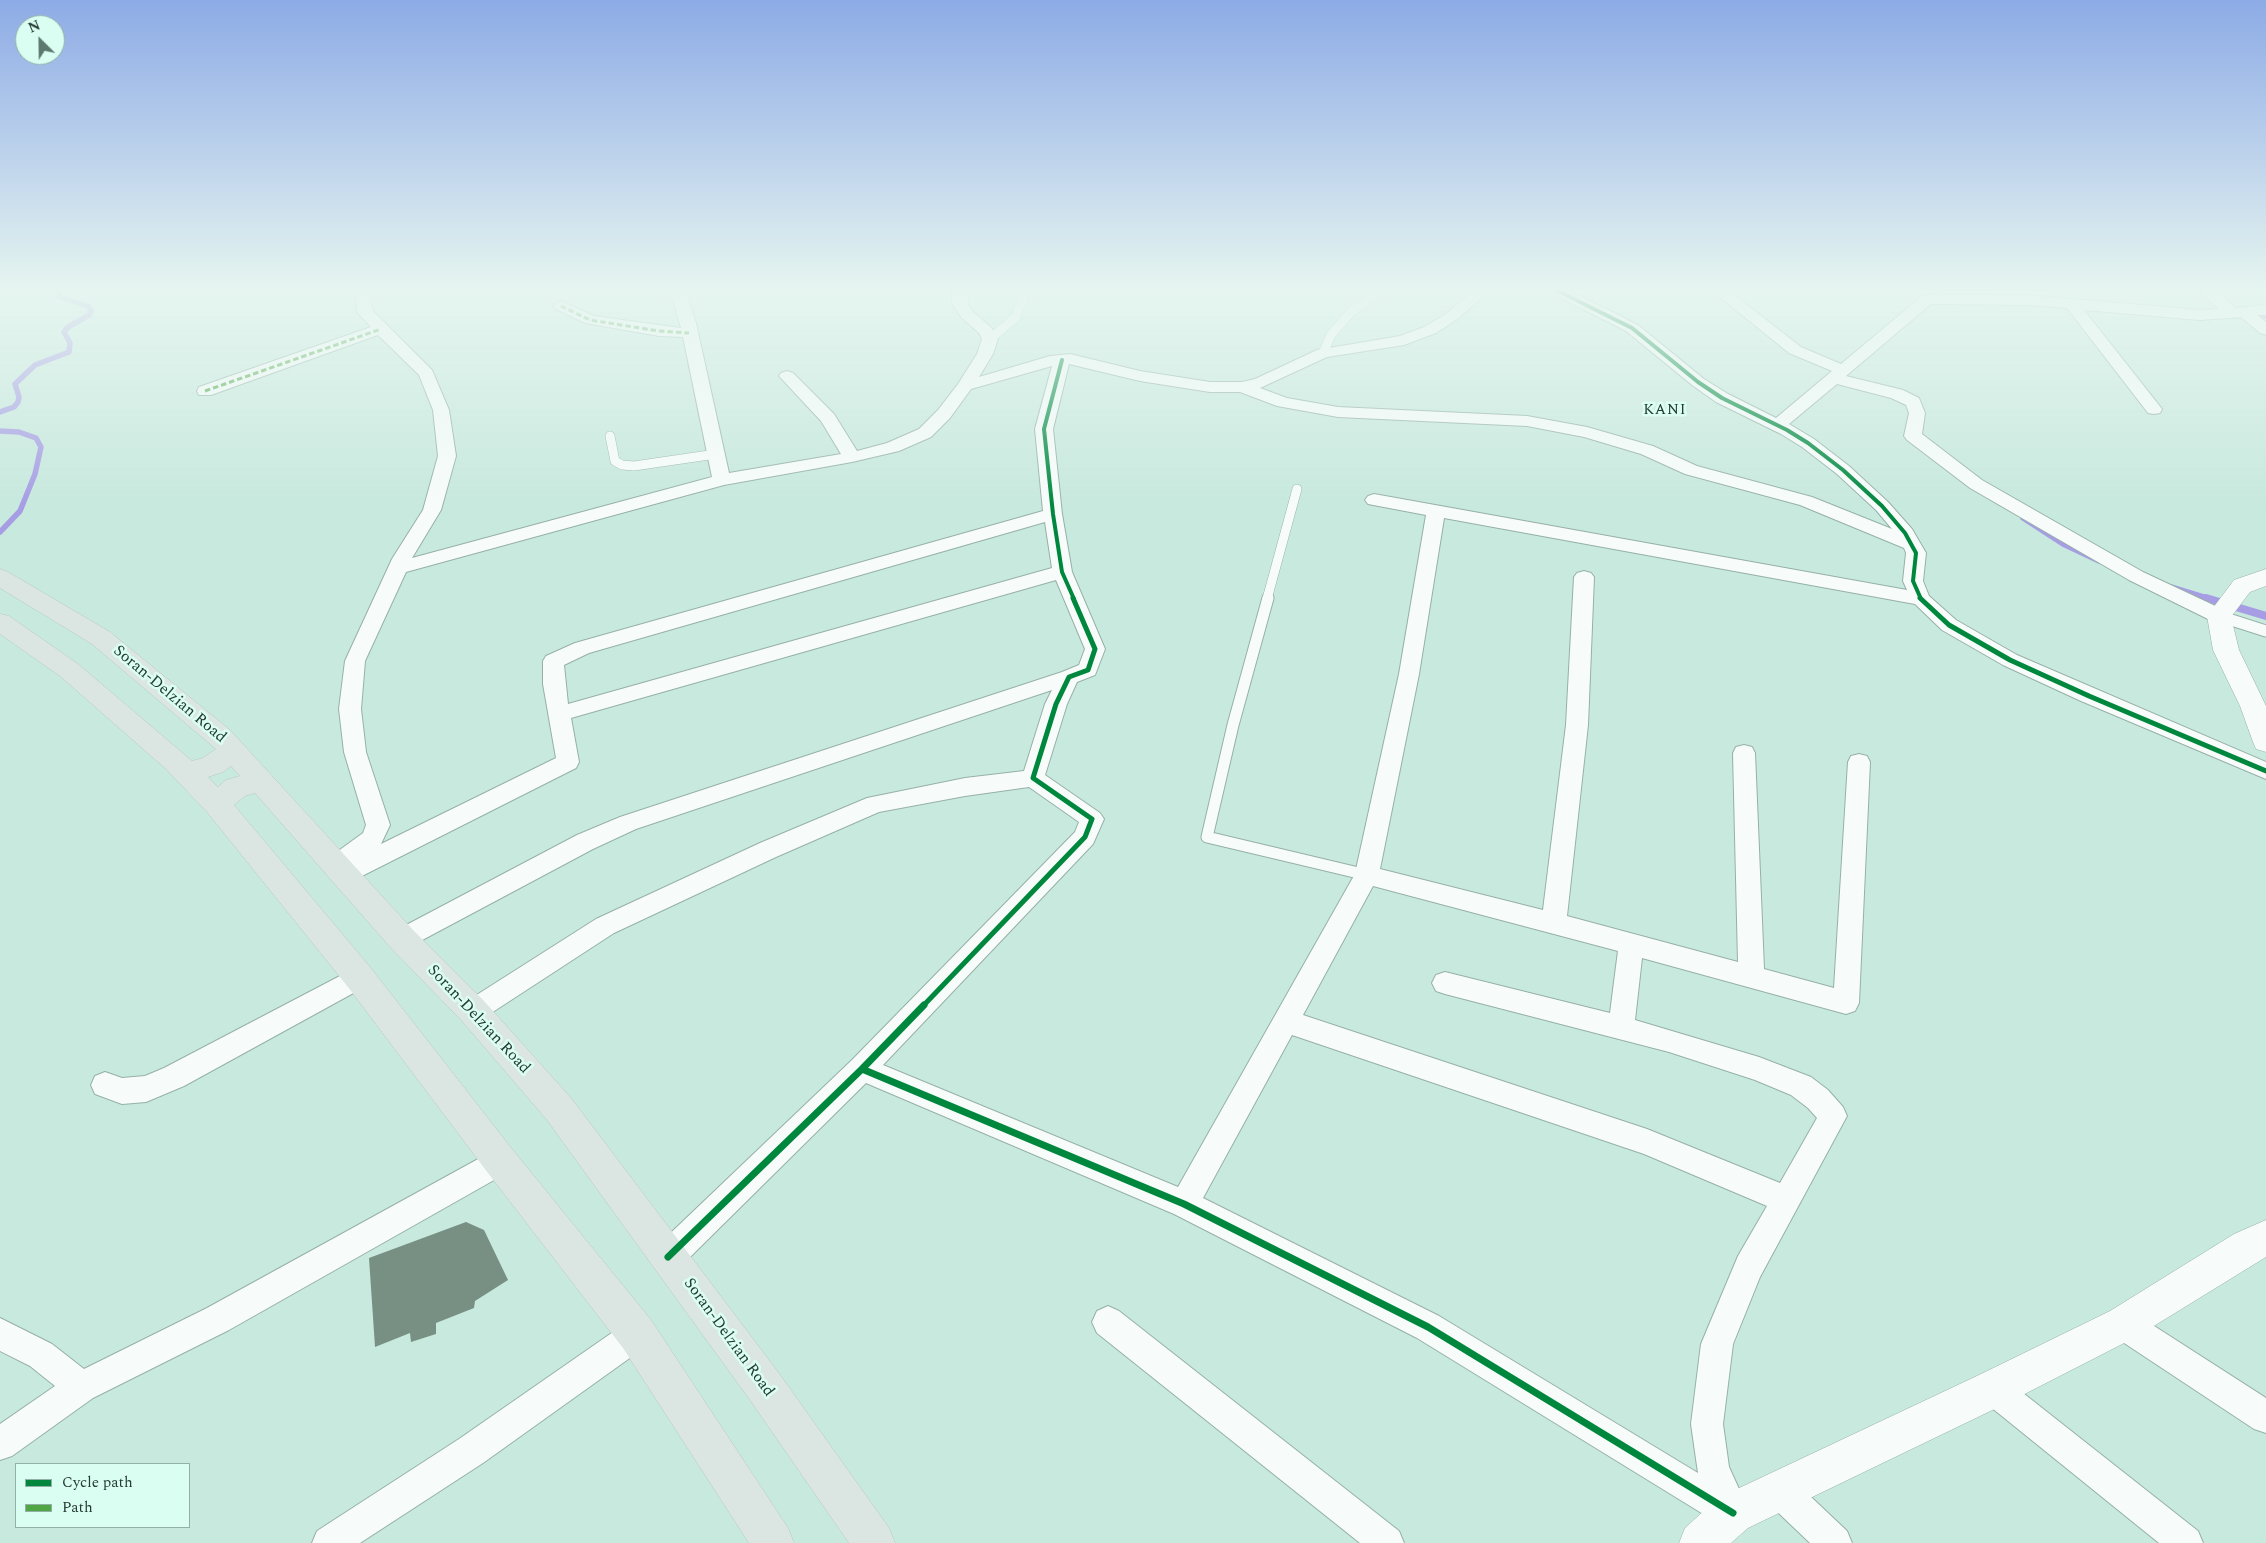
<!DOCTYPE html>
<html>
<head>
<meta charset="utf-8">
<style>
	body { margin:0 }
	#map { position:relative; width:2266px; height:1543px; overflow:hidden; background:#c8e9de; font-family:Spectral,serif }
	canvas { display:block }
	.legend { position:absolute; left:15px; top:1463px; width:175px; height:65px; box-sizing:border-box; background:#dbfef2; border:1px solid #91b0a6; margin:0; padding:6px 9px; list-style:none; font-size:15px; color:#233b33 }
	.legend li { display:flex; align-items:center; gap:10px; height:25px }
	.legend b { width:25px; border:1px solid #91b0a6 }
	.north { position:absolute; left:15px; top:15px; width:50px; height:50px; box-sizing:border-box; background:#dbfef2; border:1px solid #91b0a6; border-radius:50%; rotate:337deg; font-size:14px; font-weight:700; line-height:20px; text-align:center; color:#233b33 }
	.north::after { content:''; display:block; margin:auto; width:18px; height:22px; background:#5d786f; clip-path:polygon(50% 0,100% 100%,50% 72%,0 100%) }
</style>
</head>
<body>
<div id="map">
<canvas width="2266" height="1543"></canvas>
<ul class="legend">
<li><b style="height:6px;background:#00873e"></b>Cycle path</li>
<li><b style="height:6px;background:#50a644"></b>Path</li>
</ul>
<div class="north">N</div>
</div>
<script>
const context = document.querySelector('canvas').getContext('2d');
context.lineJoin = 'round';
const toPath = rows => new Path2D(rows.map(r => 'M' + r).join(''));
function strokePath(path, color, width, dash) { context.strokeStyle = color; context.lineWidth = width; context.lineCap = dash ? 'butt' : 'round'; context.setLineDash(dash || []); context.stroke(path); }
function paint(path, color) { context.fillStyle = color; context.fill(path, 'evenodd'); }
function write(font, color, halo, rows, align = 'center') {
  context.font = font + ' Spectral,serif'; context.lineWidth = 5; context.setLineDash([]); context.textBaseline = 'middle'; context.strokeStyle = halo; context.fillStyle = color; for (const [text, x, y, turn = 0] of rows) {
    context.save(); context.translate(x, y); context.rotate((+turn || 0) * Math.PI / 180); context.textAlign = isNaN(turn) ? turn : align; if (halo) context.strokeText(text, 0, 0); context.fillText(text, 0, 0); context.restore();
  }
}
const streamFar1 = toPath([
	[2259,317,2266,316],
	[0,412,14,407,18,402,19,397,15,384,35,365,69,352,70,343,64,332,68,327,89,315,91,311,88,306,60,297,59,290],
	[0,431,19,432,36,438,41,447,35,474,20,511,0,532],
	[2023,518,2063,544,2099,561],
	[2171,587,2210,599]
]);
const stream = toPath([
	[2206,598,2266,616]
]);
const building = toPath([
	[466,1222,484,1230,508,1280,475,1301,474,1308,436,1323,436,1334,411,1342,410,1333,375,1347,369,1258]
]);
const laneFar1 = toPath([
	[990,339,1016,317,1026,290],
	[1323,353,1331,335,1351,312,1374,296,1378,290],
	[610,436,615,461,622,465,634,466,716,454],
	[1267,599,1297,489]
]);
const lane = toPath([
	[1268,598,1233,725,1207,837,1367,875],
	[2219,616,2266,631]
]);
const street = toPath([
	[355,290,370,290,373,311,432,370,449,410,456,456,441,510,412,558,712,477,683,337,659,336,585,323,556,309,553,306,556,303,561,301,594,316,681,328,670,290,685,290,696,323,729,473,841,454,821,421,779,376,781,373,787,371,793,373,834,414,857,451,887,443,919,429,938,410,958,384,977,354,982,339,979,333,962,318,952,304,952,290,967,290,968,304,973,312,991,327,998,339,993,354,979,377,1050,356,1070,354,1140,371,1210,382,1242,382,1255,379,1317,350,1400,336,1424,327,1446,314,1474,290,1491,290,1456,320,1436,333,1404,345,1327,357,1260,388,1287,398,1338,407,1527,416,1587,427,1653,446,1697,466,1812,497,1892,529,1876,510,1837,474,1802,447,1781,434,1716,402,1692,385,1626,331,1551,293,1549,290,1568,290,1638,325,1704,379,1728,394,1776,418,1832,371,1789,353,1711,290,1728,290,1801,347,1841,364,1922,296,1927,294,2027,295,2200,310,2219,309,2197,290,2214,290,2236,308,2266,305,2266,315,2257,315,2266,322,2266,335,2260,333,2241,317,2200,320,2084,310,2162,409,2160,413,2154,414,2148,413,2067,308,2027,305,1931,304,1846,376,1903,390,1919,398,1925,413,1922,434,1982,480,2143,572,2226,611,2229,616,2226,621,2219,623,2212,621,2129,580,1970,488,1907,440,1904,436,1909,413,1906,405,1891,398,1837,384,1789,424,1814,439,1849,466,1888,502,1912,529,1926,553,1923,581,1929,596,1956,620,2017,655,2266,762,2266,779,2081,701,2003,665,1942,630,1915,604,1444,518,1419,674,1380,869,1543,910,1566,725,1574,577,1577,573,1584,571,1591,573,1594,577,1588,725,1567,916,1738,962,1733,753,1736,747,1744,745,1752,747,1755,753,1764,969,1834,988,1848,762,1851,756,1859,754,1867,756,1870,762,1859,1003,1855,1011,1846,1014,1642,958,1635,1020,1759,1057,1811,1077,1828,1090,1843,1107,1847,1116,1760,1277,1733,1344,1723,1424,1729,1467,1750,1513,1745,1525,1733,1530,1721,1525,1417,1338,1174,1214,866,1083,679,1268,668,1272,657,1268,653,1257,657,1246,852,1060,1075,832,1079,822,1029,787,965,796,879,812,776,857,614,933,482,1019,473,1023,464,1019,460,1011,464,1003,596,919,760,843,867,798,965,778,1024,771,1045,704,1052,690,636,829,593,849,411,946,402,950,393,946,389,939,393,932,577,835,620,817,1062,672,1079,665,1085,649,1056,580,571,718,579,762,576,768,354,880,345,883,336,880,333,872,330,871,326,864,330,857,363,833,366,825,344,752,339,709,345,661,392,559,423,510,438,456,433,410,419,375,378,335,211,395,199,395,197,391,199,387,371,327,357,312,355,290],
	[1069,364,1140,381,1210,392,1240,392,1277,406,1338,417,1527,426,1584,437,1641,454,1685,474,1800,505,1904,548,1906,553,1903,581,1907,590,1374,494,1368,496,1365,500,1368,504,1426,515,1399,674,1355,874,1178,1187,883,1065,1093,844,1104,819,1100,813,1045,775,1067,704,1077,682,1095,675,1105,649,1072,572,1062,514,1053,429,1069,364],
	[1052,366,1035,429,1043,511,575,643,546,656,543,661,543,684,556,758,381,844,390,825,366,752,361,709,365,661,406,572,724,485,852,462,899,451,931,437,950,418,971,389,1052,366],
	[1045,522,1052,568,568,704,564,665,589,653,1045,522],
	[1373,886,1618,951,1610,1013,1445,972,1436,975,1432,983,1436,991,1445,994,1669,1052,1755,1080,1791,1095,1808,1108,1817,1118,1780,1183,1647,1129,1303,1015,1373,886],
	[1292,1035,1644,1154,1767,1206,1738,1256,1701,1344,1691,1424,1698,1473,1439,1316,1203,1198,1292,1035],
	[359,966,368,969,372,977,368,985,184,1086,146,1102,122,1104,95,1094,91,1085,95,1076,105,1072,122,1078,145,1076,164,1068,359,966],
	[500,1147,510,1151,514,1161,510,1171,229,1330,93,1398,12,1456,0,1460,0,1424,55,1386,30,1366,0,1351,0,1318,52,1344,84,1369,207,1308,500,1147],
	[1108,1306,1119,1311,1399,1531,1404,1543,1360,1543,1097,1333,1092,1322,1097,1311,1108,1306],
	[2123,1308,2134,1313,2266,1398,2266,1433,2254,1429,2112,1335,2107,1324,2112,1313,2123,1308],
	[637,1318,648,1323,653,1334,648,1345,483,1463,360,1543,312,1543,317,1531,459,1439,626,1323,637,1318],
	[1993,1373,2004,1378,2198,1531,2203,1543,2159,1543,1982,1400,1977,1389,1982,1378,1993,1373],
	[1779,1473,1791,1478,1847,1531,1852,1543,1810,1543,1767,1502,1762,1490,1767,1478,1779,1473]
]);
const secondary = toPath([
	[2266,569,2266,586,2250,592,2231,617,2239,650,2266,706,2266,752,2256,749,2253,742,2240,706,2213,650,2207,616,2234,580,2266,569],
	[2266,1220,2266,1257,2136,1337,2007,1403,1748,1528,1731,1543,1679,1543,1685,1528,1718,1498,1979,1375,2110,1311,2234,1234,2266,1220]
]);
const primary = toPath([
	[0,569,8,572,110,632,230,730,413,930,484,1001,571,1098,778,1372,889,1528,895,1543,849,1543,750,1400,547,1120,462,1021,391,948,255,793,245,796,234,805,370,967,512,1149,651,1320,788,1528,794,1543,749,1543,623,1348,488,1173,348,987,207,812,166,769,60,676,0,634,0,614,9,616,78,664,192,761,203,758,216,749,92,644,0,588,0,569],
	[231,766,240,776,226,780,218,787,208,777,223,772,231,766]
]);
const quiet = toPath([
	[561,306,590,320,659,331,689,333],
	[205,391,381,329]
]);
const cyclewayFar2 = toPath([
	[1556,290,1632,328,1698,382,1722,398,1787,430,1808,443,1843,470,1882,506,1905,533,1916,553,1913,581,1921,599],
	[1062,360,1044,429,1053,514,1062,572,1074,599]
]);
const cyclewayFar1 = toPath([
	[1920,598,1949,625,2010,660,2089,696,2266,771],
	[923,1006,1085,837,1092,819,1033,778,1056,704,1069,677,1088,670,1095,649,1073,598]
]);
const cycleway = toPath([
	[862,1069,1184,1204,1428,1327,1733,1513],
	[668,1257,862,1069,924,1005]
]);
const farNeighbourhoodnames = [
	["KANI",1665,411]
];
const streetNames = [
	["Soran-Delzian Road",169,695,40],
	["Soran-Delzian Road",478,1020,47],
	["Soran-Delzian Road",728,1338,54]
];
strokePath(streamFar1, '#a69de4', 5.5);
strokePath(stream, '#a69de4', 8);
paint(building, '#788f84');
strokePath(laneFar1, '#96b0a8', 10);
strokePath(lane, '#96b0a8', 13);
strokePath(street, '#96b0a8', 2);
strokePath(secondary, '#96b0a8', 1);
strokePath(primary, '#b7c8c3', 1);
strokePath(laneFar1, '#f7fcfa', 9);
strokePath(lane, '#f7fcfa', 11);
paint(street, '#f7fcfa');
paint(secondary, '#f7fcfa');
paint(primary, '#dbe6e2');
strokePath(quiet, '#50a644', 3, [5.5, 3]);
strokePath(cyclewayFar2, '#00873e', 4);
strokePath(cyclewayFar1, '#00873e', 5);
strokePath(cycleway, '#00873e', 7);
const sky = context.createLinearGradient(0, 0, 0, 506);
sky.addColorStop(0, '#8dabe6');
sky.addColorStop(0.57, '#e6f5f0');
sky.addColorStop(1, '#e6f5f000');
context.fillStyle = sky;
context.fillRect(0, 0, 2266, 506);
context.letterSpacing = '1px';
write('15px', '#233b33', '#dbfef2', farNeighbourhoodnames);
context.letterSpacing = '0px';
write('16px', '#233b33', '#dbfef2', streetNames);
</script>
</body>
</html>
